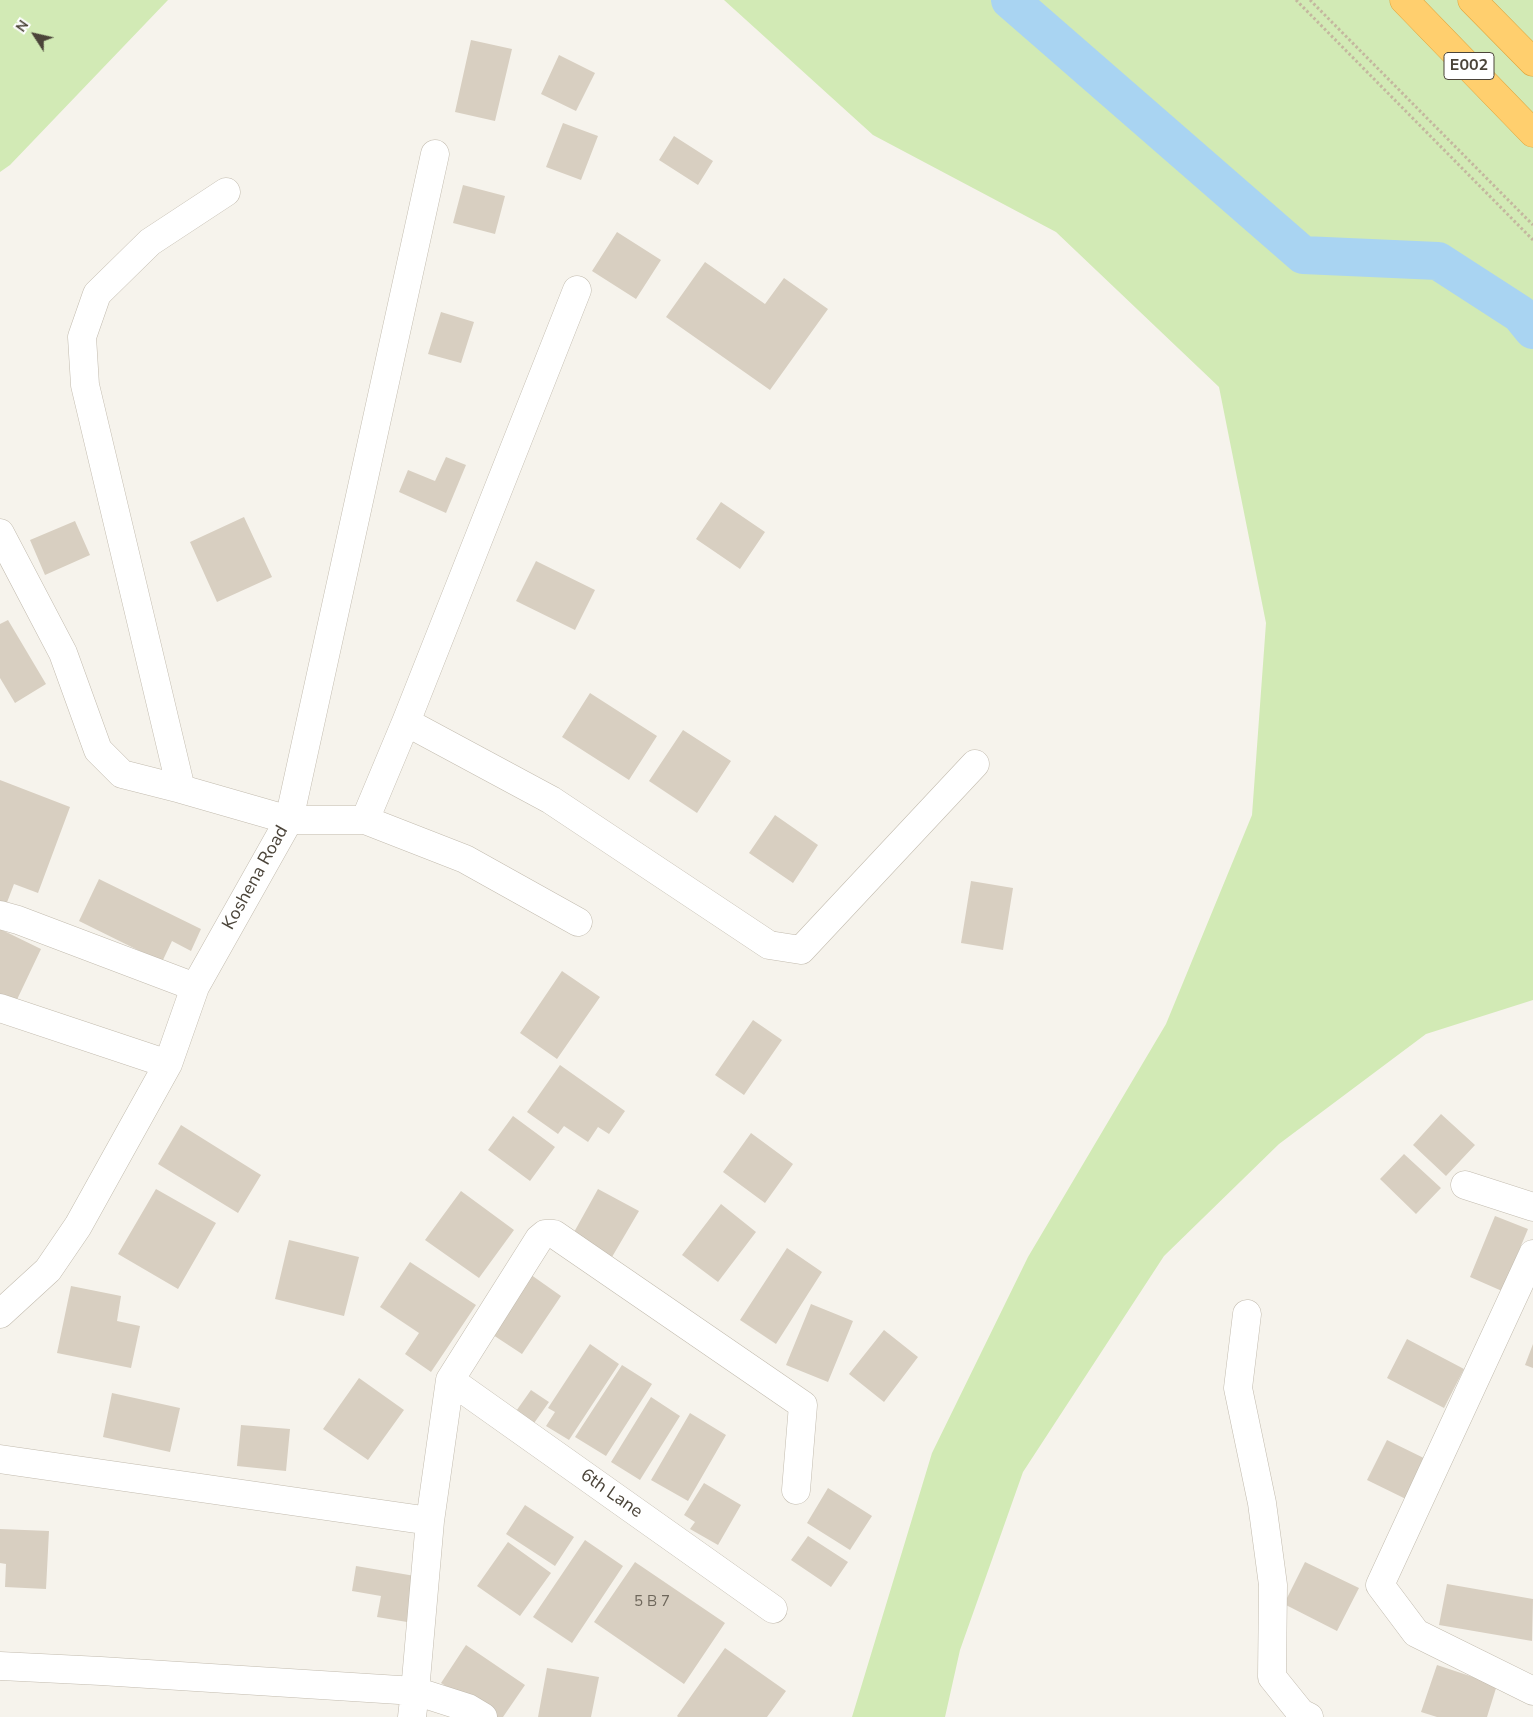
<!DOCTYPE html>
<html>
<head>
<meta charset="utf-8">
<style>
	body { margin:0 }
	#map { position:relative; width:1533px; height:1717px; overflow:hidden; background:#f6f3ec; font-family:"Nunito Sans",sans-serif }
	canvas { display:block }
	.north { position:absolute; left:10px; top:10px; width:50px; height:50px; -webkit-text-stroke:4px #fff; paint-order:stroke; rotate:305deg; font-size:14px; font-weight:700; line-height:20px; text-align:center; color:#4b4439 }
	.north::after { content:''; display:block; margin:auto; width:18px; height:22px; background:#4b4439; clip-path:polygon(50% 0,100% 100%,50% 72%,0 100%) }
</style>
</head>
<body>
<div id="map">
<canvas width="1533" height="1717"></canvas>
<div class="north">N</div>
</div>
<script>
const context = document.querySelector('canvas').getContext('2d');
context.lineJoin = 'round';
function paint(path, color) { context.fillStyle = color; context.fill(path, 'evenodd'); }
const toPath = rows => new Path2D(rows.map(r => 'M' + r).join(''));
function strokePath(path, color, width, dash) { context.strokeStyle = color; context.lineWidth = width; context.lineCap = dash ? 'butt' : 'round'; context.setLineDash(dash || []); context.stroke(path); }
function write(font, color, halo, rows, align = 'center') {
  context.font = font + ' "Nunito Sans",sans-serif'; context.lineWidth = 5; context.setLineDash([]); context.textBaseline = 'middle'; context.strokeStyle = halo; context.fillStyle = color; for (const [text, x, y, turn = 0] of rows) {
    context.save(); context.translate(x, y); context.rotate((+turn || 0) * Math.PI / 180); context.textAlign = isNaN(turn) ? turn : align; if (halo) context.strokeText(text, 0, 0); context.fillText(text, 0, 0); context.restore();
  }
}
const green = toPath([
	[0,0,168,0,10,165,0,172],
	[724,0,1533,0,1533,1000,1426,1034,1279,1144,1164,1256,1023,1472,960,1650,945,1717,852,1717,932,1453,1028,1257,1166,1024,1252,815,1266,623,1219,387,1056,232,873,135]
]);
const canal = toPath([
	[1010,0,1303,255,1438,261,1520,314,1533,330]
]);
const building = toPath([
	[471,40,512,49,495,121,455,112],
	[559,55,595,73,576,111,541,94],
	[563,123,598,136,581,180,546,167],
	[674,136,713,161,698,185,659,160],
	[463,185,505,196,495,234,453,223],
	[617,232,661,260,636,299,592,271],
	[705,262,765,304,784,278,828,309,770,390,666,317],
	[441,312,474,322,461,363,428,354],
	[446,457,466,465,446,513,399,492,408,470,435,481],
	[721,502,765,532,740,569,696,539],
	[244,517,272,577,217,602,190,542],
	[75,521,90,555,45,575,30,540],
	[536,561,595,590,575,630,516,601],
	[8,620,46,684,15,703,0,678,0,624],
	[590,693,657,736,629,780,562,737],
	[683,730,731,761,697,813,649,781],
	[0,780,70,807,38,893,14,884,3,913,0,912],
	[775,815,818,845,793,883,749,853],
	[99,879,201,929,191,951,172,941,162,962,79,921],
	[971,881,1013,888,1003,950,961,943],
	[0,929,41,949,13,1008,0,1002],
	[562,971,600,997,557,1059,520,1033],
	[753,1020,782,1040,744,1095,715,1075],
	[560,1065,625,1111,609,1134,598,1127,588,1142,564,1126,558,1134,527,1112],
	[1441,1114,1475,1145,1446,1176,1413,1145],
	[513,1116,555,1147,530,1181,488,1150],
	[181,1125,261,1175,238,1213,158,1164],
	[751,1133,793,1164,765,1203,723,1172],
	[1404,1154,1441,1188,1416,1214,1380,1179],
	[156,1189,216,1223,178,1289,118,1254],
	[598,1189,639,1211,612,1257,573,1234],
	[461,1191,514,1230,479,1278,425,1240],
	[721,1204,756,1232,718,1282,682,1255],
	[1495,1216,1528,1229,1502,1291,1470,1277],
	[289,1240,359,1257,344,1316,275,1299],
	[787,1248,822,1272,776,1344,740,1320],
	[410,1262,476,1305,431,1372,405,1354,419,1333,380,1307],
	[527,1272,561,1296,522,1354,487,1331],
	[71,1286,121,1296,117,1321,140,1326,131,1368,57,1353],
	[811,1304,853,1321,828,1382,786,1365],
	[884,1330,918,1357,884,1402,849,1374],
	[1407,1339,1464,1369,1444,1408,1387,1378],
	[590,1344,619,1364,569,1440,546,1426,555,1412,548,1408],
	[1533,1344,1533,1368,1525,1365],
	[622,1365,652,1384,606,1456,575,1437],
	[359,1378,404,1410,368,1460,323,1429],
	[531,1390,549,1402,532,1426,514,1414],
	[112,1393,180,1408,170,1452,103,1437],
	[651,1397,680,1416,640,1480,611,1462],
	[690,1413,726,1435,688,1501,651,1480],
	[241,1425,290,1429,286,1471,237,1466],
	[1387,1440,1434,1463,1414,1503,1367,1480],
	[704,1483,741,1505,718,1545,690,1529,695,1522,684,1515],
	[828,1488,872,1516,850,1550,807,1523],
	[525,1505,574,1537,555,1566,506,1534],
	[0,1529,49,1531,46,1589,5,1587,6,1564,0,1563],
	[808,1536,848,1562,831,1587,791,1560],
	[585,1540,623,1566,572,1643,533,1617],
	[508,1542,551,1573,520,1616,477,1586],
	[635,1562,725,1623,684,1684,594,1622],
	[1305,1562,1359,1588,1337,1631,1284,1604],
	[356,1566,415,1576,407,1622,377,1617,381,1596,352,1591],
	[1447,1584,1533,1599,1532,1641,1439,1625],
	[466,1645,525,1685,503,1717,492,1717,441,1683],
	[725,1648,786,1691,767,1717,678,1717,677,1716],
	[1437,1665,1497,1685,1487,1717,1437,1717,1421,1712],
	[547,1668,599,1677,591,1717,538,1717]
]);
const path = toPath([
	[1296,0,1533,240],
	[1310,0,1533,225]
]);
const street = toPath([
	[435,154,289,820,365,820,465,859,578,922],
	[0,533,63,653,98,750,122,774,181,789,289,820,195,987,168,1064,78,1226,48,1270,0,1314],
	[406,722,551,800,769,945,801,950,975,764],
	[181,789,85,385,82,337,97,294,150,242,226,192],
	[365,820,406,722,577,290],
	[0,915,18,920,195,987],
	[0,1008,168,1064],
	[1465,1185,1533,1207],
	[1533,1254,1380,1585,1416,1633,1533,1691],
	[1247,1314,1238,1388,1262,1503,1273,1585,1272,1677,1301,1713,1309,1717],
	[450,1380,773,1609],
	[0,1459,430,1521,415,1691,468,1708,483,1717],
	[430,1521,450,1380,539,1239,545,1234,554,1234,803,1405,796,1490],
	[0,1666,101,1671,415,1691,412,1717]
]);
const highway = toPath([
	[1404,0,1533,133],
	[1472,0,1533,62]
]);
const numberNames = [
	["5 B 7",652,1602]
];
const shields = [
	[1469,66,50]
];
const shieldNames = [
	["E002",1469,66]
];
const streetNames = [
	["Koshena Road",256,878,-61],
	["6th Lane",611,1494,35]
];
paint(green, '#d2eab5');
strokePath(canal, '#a9d4f2', 38);
paint(building, '#d8cfc1');
strokePath(street, '#c2bbae', 29);
strokePath(highway, '#e0a43c', 29);
strokePath(path, '#c4b79f', 3, [2.5, 2.5]);
strokePath(street, '#fff', 28);
strokePath(highway, '#ffcf6e', 28);
write('15px', '#6e675b', null, numberNames);
for (const [x, y, w] of shields) { const box = new Path2D(); box.roundRect(x - w / 2, y - 13.5, w, 27, 4); context.fillStyle = '#fff'; context.fill(box); strokePath(box, '#4b4439', 1); }
write('bold 16px', '#4b4439', null, shieldNames);
write('18px', '#4b4439', '#fff', streetNames);
</script>
</body>
</html>
